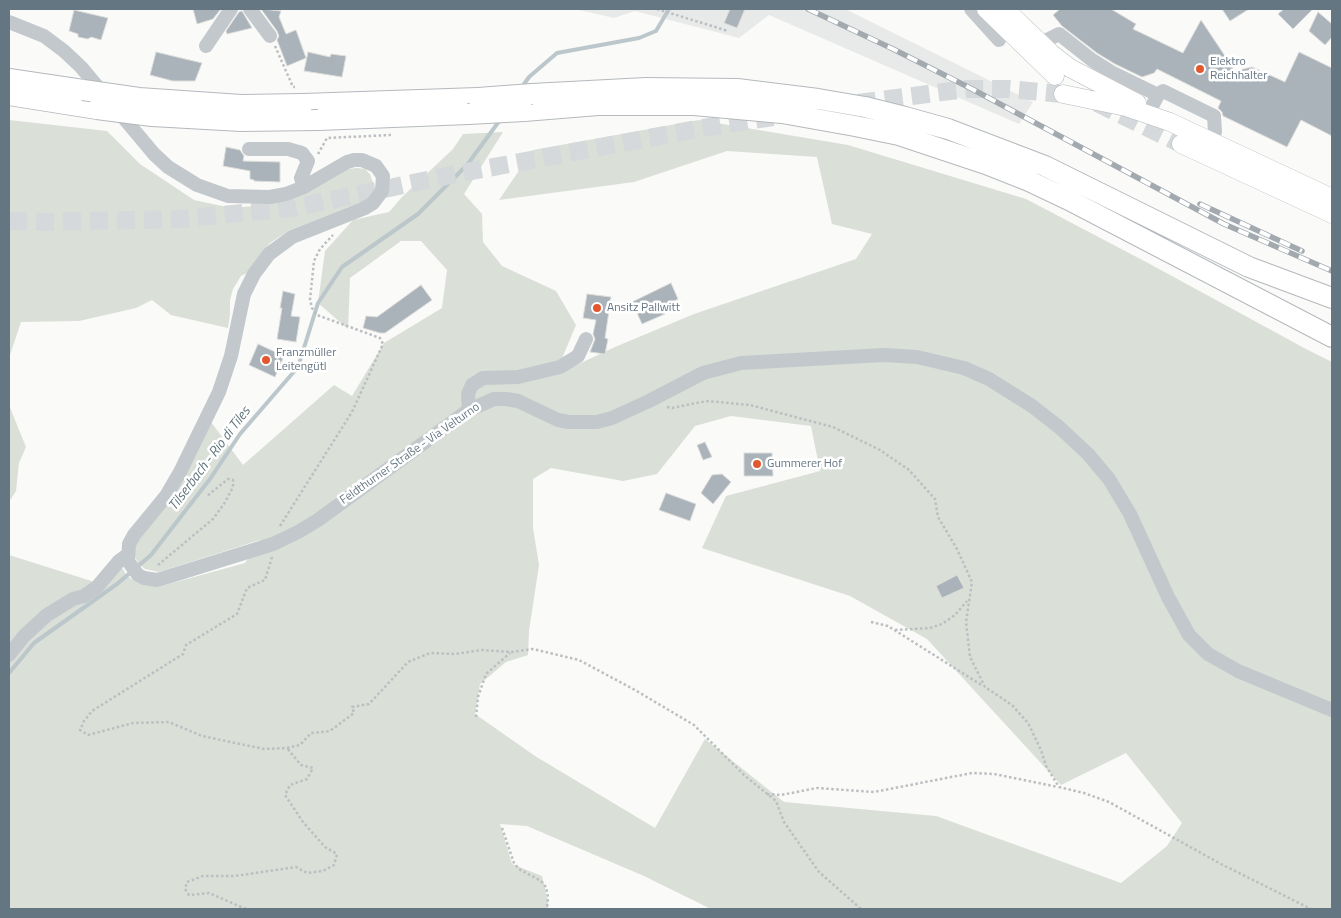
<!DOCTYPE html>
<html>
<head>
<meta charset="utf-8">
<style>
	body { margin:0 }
	#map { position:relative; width:1341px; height:918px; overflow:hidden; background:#fafaf8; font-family:"Titillium Web",sans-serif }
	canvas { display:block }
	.frame { position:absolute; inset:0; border:10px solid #657683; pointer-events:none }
</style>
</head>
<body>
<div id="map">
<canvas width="1341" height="918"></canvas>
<div class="frame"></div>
</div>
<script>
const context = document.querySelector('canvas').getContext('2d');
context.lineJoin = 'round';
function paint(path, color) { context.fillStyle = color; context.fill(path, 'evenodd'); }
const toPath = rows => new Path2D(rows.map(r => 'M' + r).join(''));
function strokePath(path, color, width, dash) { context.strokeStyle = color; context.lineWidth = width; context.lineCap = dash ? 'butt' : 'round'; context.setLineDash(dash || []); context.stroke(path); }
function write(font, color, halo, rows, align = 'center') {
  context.font = font + ' "Titillium Web",sans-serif'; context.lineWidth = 5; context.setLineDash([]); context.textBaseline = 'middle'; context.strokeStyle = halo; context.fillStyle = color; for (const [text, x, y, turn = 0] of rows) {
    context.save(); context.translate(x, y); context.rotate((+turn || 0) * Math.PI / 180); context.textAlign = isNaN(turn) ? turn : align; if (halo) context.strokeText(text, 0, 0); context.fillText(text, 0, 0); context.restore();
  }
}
const built = toPath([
	[575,9,845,9,1033,102,1019,124,769,15,739,38,635,11,614,18]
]);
const green = toPath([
	[9,120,107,131,140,164,194,200,232,208,264,205,293,197,348,169,357,168,365,169,370,174,373,183,372,189,369,195,361,202,288,231,270,243,247,273,241,276,233,289,230,300,230,314,228,328,171,315,152,300,136,308,79,321,21,322,9,358,9,367],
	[699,120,848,145,1026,199,1148,263,1306,349,1332,362,1332,909,711,909,644,876,527,826,500,824,512,864,542,876,548,901,548,909,9,909,9,555,104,585,121,566,127,576,138,583,158,587,245,563,260,540,159,572,145,569,139,564,135,557,135,546,140,536,211,422,243,465,334,385,352,396,384,343,442,308,447,270,421,241,401,241,350,278,348,329,318,303,325,251,353,220,389,212,402,197,453,149,463,134,503,132,464,194,482,214,483,242,502,266,556,291,576,325,555,375,615,347,694,314,856,259,872,234,832,224,817,157,727,151,634,182,499,200,533,150],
	[731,416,811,426,820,471,726,496,702,548,850,596,927,639,1061,785,1126,753,1182,823,1167,846,1121,883,936,816,784,802,705,739,655,828,535,756,475,714,480,684,506,662,528,655,529,631,539,565,533,528,533,479,551,468,623,481,657,474,695,426],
	[9,405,26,447,19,463,16,491,9,502]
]);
const stream = toPath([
	[522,87,529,77,557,53,639,38,656,31,669,9],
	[9,673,34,643,117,584,151,555,210,479,240,434,298,367,318,303,342,267,418,214,467,165,500,120]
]);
const building = toPath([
	[193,9,220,9,220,10,213,19,197,24,193,9],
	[261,9,281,11,279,17,286,34,296,30,306,58,287,66,277,40,279,36,277,31,261,9],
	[730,9,745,9,737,28,724,23,730,9],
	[1060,9,1111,9,1136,24,1133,29,1183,53,1201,20,1235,71,1252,67,1285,82,1299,52,1332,68,1332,136,1301,120,1287,147,1223,116,1222,112,1218,108,1221,101,1157,69,1154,73,1142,77,1115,64,1097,53,1062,26,1053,15,1060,9],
	[1222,9,1249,9,1230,21,1222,9],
	[1284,9,1313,9,1293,29,1278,14,1284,9],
	[74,10,108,18,101,40,91,37,88,39,78,37,78,34,69,31,74,10],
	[242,11,252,28,227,34,226,31,239,12,242,11],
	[1318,12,1332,24,1332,37,1325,45,1309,31,1318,12],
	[156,52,202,63,195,81,173,81,150,75,156,52],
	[308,52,330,57,331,54,346,56,342,77,304,71,308,52],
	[226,147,240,150,244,156,243,161,280,162,280,182,254,181,254,180,250,179,250,171,223,166,226,147],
	[671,283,678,299,662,308,665,314,642,324,632,302,671,283],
	[421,285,432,300,385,333,380,333,363,328,366,316,377,317,421,285],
	[283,291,295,294,291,316,300,317,296,342,277,339,282,308,280,308,283,291],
	[587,294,611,297,605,338,608,339,605,354,590,352,595,339,593,334,596,320,583,318,587,294],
	[258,344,284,356,275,377,249,365,258,344],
	[705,442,712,457,703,460,697,445,705,442],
	[744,453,772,453,773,476,744,476,744,453],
	[722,474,731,482,713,504,701,493,712,475,722,474],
	[666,493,696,504,690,521,659,510,666,493],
	[957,575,964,588,942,598,936,586,957,575]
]);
const majorTunnel = toPath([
	[858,103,966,89,1008,89,1063,94],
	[1097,103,1181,144],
	[9,221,43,222,180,219,293,208,461,173,708,127,773,117]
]);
const path = toPath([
	[657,9,728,31],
	[275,46,293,87,295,87],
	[318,154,327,138,391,135],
	[667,407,672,408,707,401,750,405,833,427,880,450,909,470,935,499,938,517,957,549,972,582,966,622,970,657,985,687,1012,705,1028,723,1041,750,1046,766,1059,787,1084,793,1109,802,1221,864,1311,909],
	[280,526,352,412,383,344,380,338,317,315,312,308,310,299,314,261,320,249,333,235],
	[272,557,265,580,247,588,237,614,186,645,183,654,92,711,84,721,80,730,88,735,133,723,169,722,202,736,264,749,287,748,300,745,311,733,330,731,354,713,352,707,369,704,408,662,430,653,455,654,482,650,511,652,533,649,579,660,635,690,694,725,744,775,776,801,784,822,819,872,861,909],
	[158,565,213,519,224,504,233,487,233,480,228,479,207,496],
	[871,622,888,626,983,686],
	[895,630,930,628,942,624,955,615,967,601],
	[476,717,478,697,486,674,510,653],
	[767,794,781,795,817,788,874,792,972,773,994,774,1058,787],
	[502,828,514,863,519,869,541,881,546,887,548,897,547,909],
	[246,909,209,893,189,895,185,889,187,882,203,876,235,876,296,867,307,873,323,871,334,865,337,854,325,847,303,822,285,795,290,785,307,779,313,768,301,765,287,748]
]);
const minor = toPath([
	[250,9,270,36],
	[971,9,999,40],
	[9,22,44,36,64,51,81,67,154,154,168,167,197,185,228,196,270,197,286,194,304,187,347,162,354,160,362,160,376,166,383,176,382,191,373,203,365,208,292,237,269,254,254,274,244,294,231,356,219,392,180,472,166,496,134,535,129,544,128,561,138,575,144,578,157,580,164,578,273,544,298,532,318,520,469,410,494,399,506,399,518,401,558,420,569,422,597,422,612,418,649,401,703,373,741,363,884,355,917,357,964,368,989,379,1032,406,1059,427,1088,454,1109,479,1130,514,1168,597,1189,635,1208,654,1238,671,1332,710],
	[1042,45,1047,40,1059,34,1092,60,1111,72,1158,95],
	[206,46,231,9],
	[1150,110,1158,95,1163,91,1214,116,1215,132,1211,141],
	[249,149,288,149,302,153,308,161,301,178,304,187],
	[469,410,468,394,472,385,483,378,518,377,560,367,578,356,586,339],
	[9,655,24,636,47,615,73,599,84,596,97,587,119,561,127,555]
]);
const major = toPath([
	[986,9,1055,76],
	[1005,9,1052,54,1070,68,1137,103],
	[1063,94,1126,107,1170,122,1332,198],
	[1181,144,1332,214]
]);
const highway = toPath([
	[9,79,83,90],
	[532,94,646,88,737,89,818,99,865,107,905,117,948,129,1045,166,1249,267,1332,298],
	[9,95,97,109],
	[303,104,478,98],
	[524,111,598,105,694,105,782,113,855,126,899,135,986,164,1029,181,1069,200,1332,337],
	[318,120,468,114]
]);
const rail = toPath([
	[808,9,893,49,972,89,1224,224,1332,271],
	[1200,204,1302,251]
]);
const highwayBridge = toPath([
	[83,90,139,98,241,105,303,104],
	[478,98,532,94],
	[97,109,152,116,241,121,318,120],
	[468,114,524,111]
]);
const markers = [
	[1200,69,5,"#e4572e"],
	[597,308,5,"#e4572e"],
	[266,360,5,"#e4572e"],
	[757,464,5,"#e4572e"]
];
const poiNames = [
	["Elektro",1210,62],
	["Reichhalter",1210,76],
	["Ansitz Pallwitt",607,308],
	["Franzmüller",276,353],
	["Leitengütl",276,367],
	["Gummerer Hof",767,464]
];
const streetNames = [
	["Feldthurner Straße - Via Velturno",410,454,-35]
];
const waterNames = [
	["Tilserbach - Rio di Tiles",210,459,-53]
];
paint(built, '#e8e9e9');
paint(green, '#dadfd7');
strokePath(stream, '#bbc7cb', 4);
paint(building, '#aab3b9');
strokePath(building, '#dcdcda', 1);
strokePath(majorTunnel, '#d5d9db', 18, [18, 9]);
strokePath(major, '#b5babe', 19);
strokePath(highway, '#b4b9bd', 22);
strokePath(path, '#bbbfc2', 2.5, [2.5, 2.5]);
strokePath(minor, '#c3c8cc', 14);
strokePath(major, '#fff', 18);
strokePath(highway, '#fff', 20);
strokePath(rail, '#a2aab0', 5.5);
strokePath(rail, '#fff', 4, [11]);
strokePath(highwayBridge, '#b4b9bd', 22, []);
strokePath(highwayBridge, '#fff', 20);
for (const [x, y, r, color] of markers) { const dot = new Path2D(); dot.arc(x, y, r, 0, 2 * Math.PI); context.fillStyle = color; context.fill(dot); strokePath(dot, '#fff', 2); }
write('12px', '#657683', '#fff', poiNames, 'left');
write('12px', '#657683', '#fff', streetNames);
write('italic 14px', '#60757c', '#fff', waterNames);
</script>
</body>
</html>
